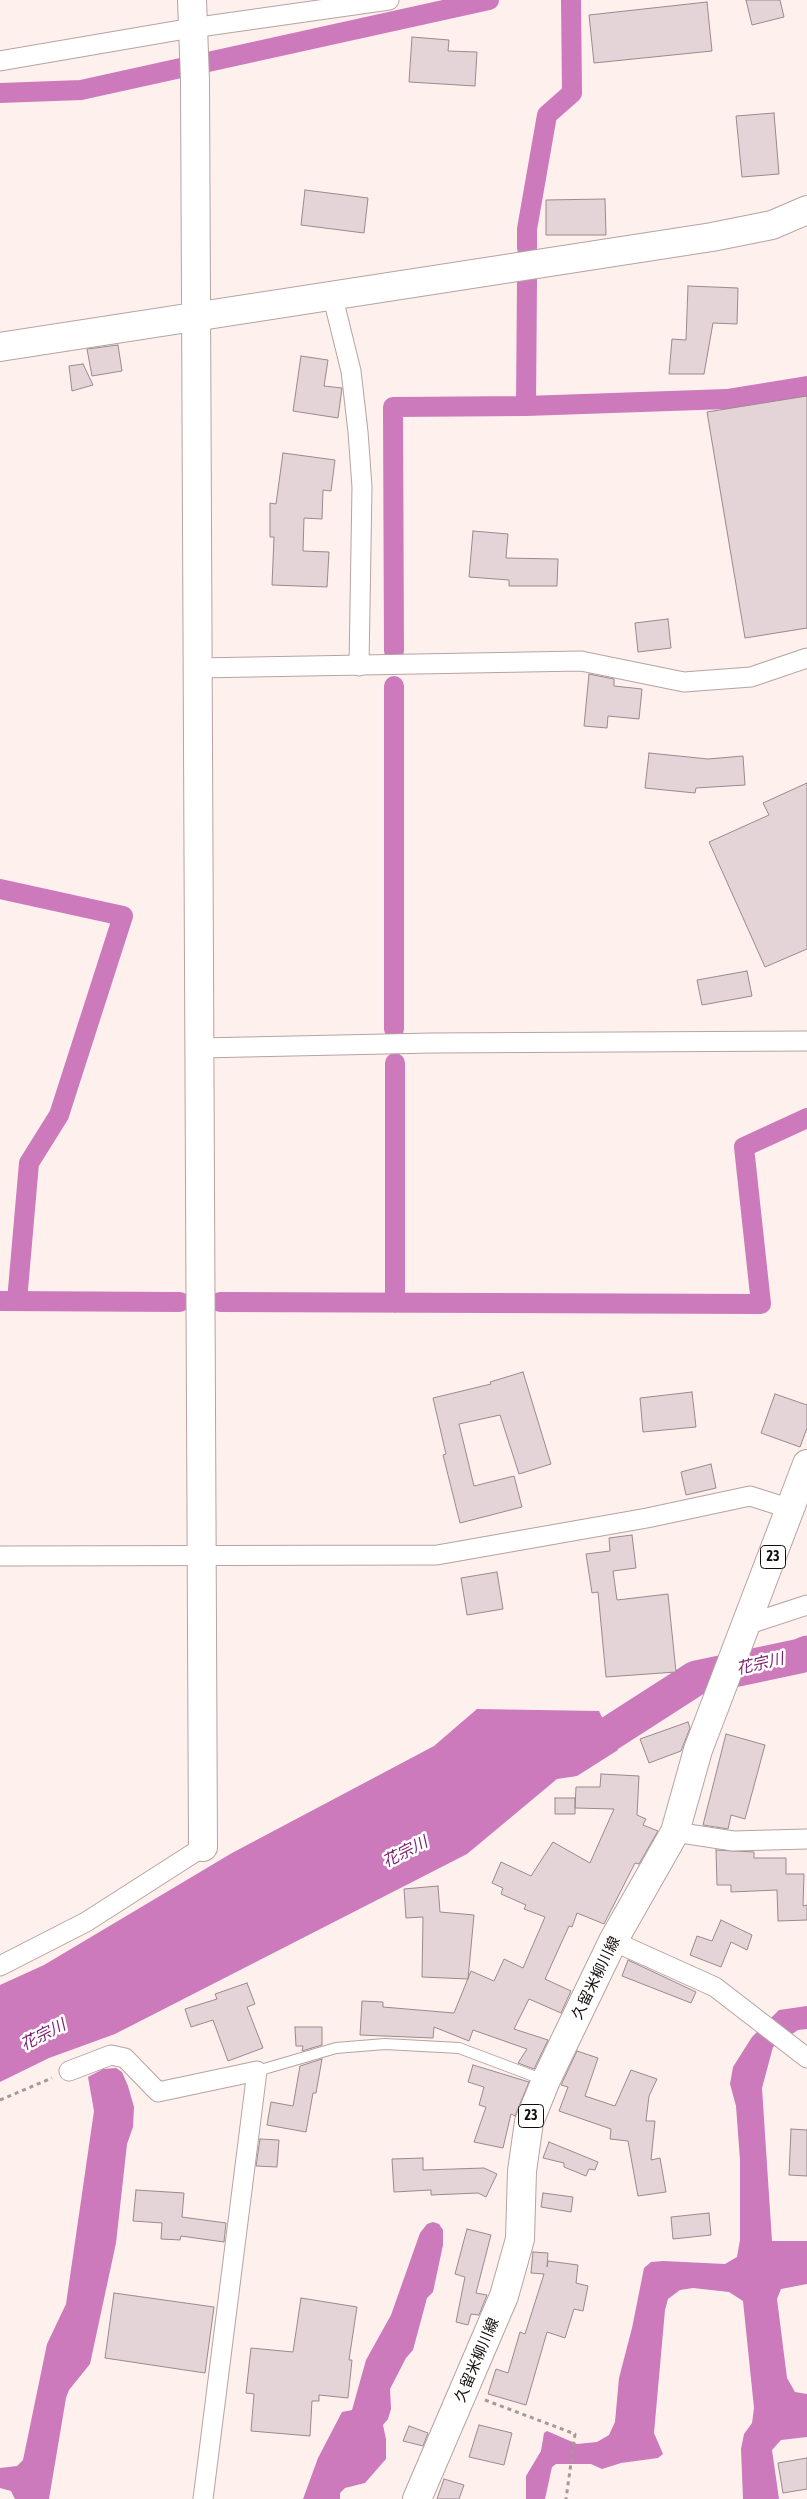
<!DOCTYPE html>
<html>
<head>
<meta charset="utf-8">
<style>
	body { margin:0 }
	canvas { display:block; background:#fef0ed }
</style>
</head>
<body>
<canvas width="807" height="2499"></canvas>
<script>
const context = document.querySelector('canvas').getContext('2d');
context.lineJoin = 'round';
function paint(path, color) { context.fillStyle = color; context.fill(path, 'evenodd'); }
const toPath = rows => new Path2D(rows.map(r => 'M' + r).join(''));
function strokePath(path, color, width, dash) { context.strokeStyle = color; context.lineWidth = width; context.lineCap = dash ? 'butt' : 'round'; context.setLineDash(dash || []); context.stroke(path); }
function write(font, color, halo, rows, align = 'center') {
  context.font = font + ' "Asap Condensed","Noto Sans JP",sans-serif'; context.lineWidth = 5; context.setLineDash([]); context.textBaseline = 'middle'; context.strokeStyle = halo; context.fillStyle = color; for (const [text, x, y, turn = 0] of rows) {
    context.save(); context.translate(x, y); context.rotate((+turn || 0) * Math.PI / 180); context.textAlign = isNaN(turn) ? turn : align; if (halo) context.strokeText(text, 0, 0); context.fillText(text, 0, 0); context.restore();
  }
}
const water = toPath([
	[477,1709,599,1711,618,1750,577,1776,557,1779,467,1854,115,2034,49,2058,0,2082,0,1985,44,1965,232,1853,434,1746],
	[807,2006,807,2029,798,2030,773,2047,762,2088,772,2241,807,2241,807,2284,781,2289,777,2299,787,2378,795,2392,807,2394,807,2437,781,2440,772,2450,779,2499,743,2499,741,2449,744,2434,752,2423,754,2408,743,2301,729,2292,693,2288,680,2290,668,2299,665,2310,654,2433,663,2454,658,2458,621,2463,602,2469,591,2464,556,2464,552,2467,545,2499,526,2499,526,2476,541,2451,544,2433,547,2431,577,2444,597,2442,609,2435,615,2422,619,2378,632,2328,644,2268,651,2262,663,2261,725,2264,737,2257,740,2240,740,2160,736,2106,730,2084,733,2067,752,2037,779,2010],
	[116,2068,122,2072,128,2086,134,2107,133,2127,127,2144,116,2243,90,2364,69,2390,66,2398,49,2499,15,2499,11,2491,0,2488,0,2468,17,2466,23,2460,47,2344,66,2304,94,2111,88,2077,103,2069],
	[433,2222,439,2224,443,2230,443,2245,433,2292,427,2298,413,2350,406,2358,390,2389,391,2409,388,2419,383,2425,386,2439,386,2459,365,2483,345,2488,340,2493,340,2499,303,2499,318,2458,342,2412,352,2410,366,2360,391,2315,420,2233,427,2224]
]);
const canal = toPath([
	[0,93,81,90,489,0],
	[527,248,527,229,547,115,572,93,571,0],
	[526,406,727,399,807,386],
	[394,651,393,407,526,406,527,280],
	[394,686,394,1029],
	[0,889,123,916,59,1115,29,1163,17,1301],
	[395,1063,395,1303],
	[0,1301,180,1302],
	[220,1302,761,1304,744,1147,807,1118]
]);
const river = toPath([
	[570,1759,696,1678,800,1656,807,1653]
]);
const building = toPath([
	[746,0,780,0,784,17,752,25,746,0],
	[707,2,712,51,594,63,589,15,707,2],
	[412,37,449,40,448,51,477,52,475,86,409,82,412,37],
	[774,113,779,174,742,177,736,116,774,113],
	[305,190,368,198,364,233,301,225,305,190],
	[605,199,606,235,546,235,546,200,605,199],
	[688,286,738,288,737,324,713,323,704,374,669,374,672,339,686,340,688,286],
	[118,345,122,371,92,376,87,349,118,345],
	[301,356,328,360,324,386,342,388,338,418,293,411,301,356],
	[83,364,93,385,72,391,69,366,83,364],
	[807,396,807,628,745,638,707,412,807,396],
	[283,453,335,460,331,491,323,490,322,519,304,518,303,551,329,552,327,587,272,585,274,537,270,537,270,503,276,504,283,453],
	[473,531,508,534,506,558,558,559,557,586,509,586,509,580,469,577,473,531],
	[668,619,671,648,638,652,635,623,668,619],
	[589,674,614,679,614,686,642,689,639,719,608,716,607,728,584,726,589,674],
	[649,753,708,759,743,756,745,785,696,788,695,793,645,788,649,753],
	[807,783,807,949,765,967,709,842,769,815,763,803,807,783],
	[747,971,752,996,702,1005,697,980,747,971],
	[523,1372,551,1464,519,1474,500,1415,459,1424,474,1486,514,1476,522,1507,460,1523,443,1455,446,1454,433,1398,491,1384,490,1382,523,1372],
	[692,1392,696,1427,643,1432,640,1398,692,1392],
	[775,1394,807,1405,807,1428,800,1447,761,1433,775,1394],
	[711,1464,716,1488,686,1495,681,1472,711,1464],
	[632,1535,636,1568,613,1571,617,1600,668,1594,676,1672,606,1677,598,1592,592,1593,586,1554,610,1551,609,1538,632,1535],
	[497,1572,503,1609,467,1615,461,1578,497,1572],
	[688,1722,690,1728,681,1751,649,1763,640,1739,688,1722],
	[726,1734,765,1745,745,1819,731,1815,728,1829,703,1825,726,1734],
	[601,1774,639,1776,637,1815,646,1819,643,1825,658,1831,639,1864,635,1863,604,1924,577,1913,572,1927,569,1926,545,1979,571,1991,561,2013,529,1999,514,2029,548,2040,534,2069,518,2063,527,2049,473,2030,469,2041,434,2027,433,2038,360,2035,362,2001,383,2002,383,2007,454,2013,471,1971,494,1981,504,1959,523,1968,545,1917,524,1909,526,1905,501,1894,503,1888,492,1883,501,1862,531,1876,553,1842,590,1863,614,1809,575,1808,576,1787,600,1787,601,1774],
	[555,1798,575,1798,575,1814,555,1814,555,1798],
	[716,1850,754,1852,754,1858,786,1858,786,1874,804,1874,803,1906,807,1905,807,1920,778,1921,777,1890,731,1892,731,1885,717,1885,716,1850],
	[438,1886,440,1912,474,1915,468,1979,422,1977,423,1917,406,1918,404,1889,438,1886],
	[721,1920,752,1935,747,1950,731,1942,721,1967,690,1955,697,1936,712,1941,721,1920],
	[628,1960,696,1992,691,2003,622,1976,628,1960],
	[247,1983,255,2004,247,2007,263,2048,228,2061,213,2020,191,2027,185,2009,217,1999,215,1994,247,1983],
	[295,2027,322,2027,322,2045,302,2051,303,2046,296,2046,295,2027],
	[577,2051,598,2058,585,2096,615,2106,631,2070,657,2079,649,2096,646,2121,655,2121,651,2160,660,2158,666,2192,638,2196,628,2141,610,2139,611,2129,559,2111,568,2087,561,2085,577,2051],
	[322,2059,316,2093,313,2093,306,2132,267,2125,271,2102,293,2106,300,2066,322,2059],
	[473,2065,529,2082,515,2116,511,2114,503,2148,474,2142,486,2107,479,2105,484,2087,468,2082,473,2065],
	[791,2129,807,2130,807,2176,789,2175,791,2129],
	[260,2139,279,2140,277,2167,256,2166,260,2139],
	[549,2142,598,2162,595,2170,589,2169,586,2176,564,2167,564,2163,543,2158,549,2142],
	[423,2158,423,2170,484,2168,497,2174,486,2197,478,2193,431,2195,431,2190,394,2192,392,2159,423,2158],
	[136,2190,184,2193,182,2217,226,2223,224,2242,181,2236,180,2240,161,2239,162,2223,133,2221,136,2190],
	[543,2193,573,2197,571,2212,541,2207,543,2193],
	[709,2213,711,2235,673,2239,671,2217,709,2213],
	[467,2229,491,2235,476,2293,487,2295,479,2315,471,2314,468,2325,456,2322,465,2277,455,2274,467,2229],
	[533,2252,548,2253,547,2267,548,2261,578,2265,576,2283,588,2286,583,2311,574,2309,565,2338,547,2332,526,2405,488,2394,496,2369,508,2373,520,2332,525,2334,544,2274,531,2273,533,2252],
	[114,2293,214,2307,205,2373,105,2358,114,2293],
	[301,2298,357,2307,349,2360,352,2360,348,2398,319,2395,319,2401,312,2401,310,2436,251,2431,254,2394,246,2393,251,2348,293,2352,301,2298],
	[479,2425,512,2433,504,2465,469,2457,479,2425],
	[409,2426,428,2433,423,2446,403,2441,409,2426],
	[807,2458,807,2489,783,2493,778,2463,807,2458],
	[444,2479,464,2485,459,2499,437,2499,444,2479]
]);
const path = toPath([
	[0,2100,52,2078],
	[485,2400,575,2434,566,2499]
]);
const lane = toPath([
	[257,2071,336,2048,385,2044,459,2048,544,2080]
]);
const street = toPath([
	[0,61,192,28,389,0],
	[332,294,351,371,358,432,362,487,359,666],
	[198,668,581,661,684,682,751,677,807,658],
	[200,1048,432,1043,807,1041],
	[0,1556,437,1555,647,1518,750,1496,791,1509],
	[746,1625,807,1605],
	[675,1832,733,1841,807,1839],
	[613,1941,715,1987,807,2058],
	[0,1966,86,1922,203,1847],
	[69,2071,111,2055,125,2058,158,2092,257,2071,203,2499]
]);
const secondary = toPath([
	[192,0,195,80,203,1847],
	[0,347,712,237,772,225,807,210]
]);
const primary = toPath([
	[417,2499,504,2296,520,2239,522,2171,529,2122,546,2080,613,1941,675,1832,698,1750,807,1464]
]);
const shields = [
	[773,1557,25],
	[531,2116,25]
];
const shieldNames = [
	["23",773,1557],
	["23",531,2116]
];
const streetNames = [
	["久留米柳川線",596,1978,-64],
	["久留米柳川線",477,2360,-67]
];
const waterNames = [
	["花宗川",760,1664,-13],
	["花宗川",405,1852,-27],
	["花宗川",43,2035,-27]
];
paint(water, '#cc7abb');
strokePath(canal, '#cc7abb', 20);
strokePath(river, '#cc7abb', 35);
paint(building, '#e5d4d7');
strokePath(building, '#9a8a8d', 1);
strokePath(lane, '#b5a4a1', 12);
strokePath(street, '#b5a4a1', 21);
strokePath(secondary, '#b5a4a1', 30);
strokePath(primary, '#b5a4a1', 30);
strokePath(path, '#a59a98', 3, [4, 4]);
strokePath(lane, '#fff', 10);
strokePath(street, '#fff', 19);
strokePath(secondary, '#fff', 28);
strokePath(primary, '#fff', 28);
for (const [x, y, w] of shields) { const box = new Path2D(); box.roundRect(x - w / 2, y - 11.5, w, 23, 4); context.fillStyle = '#fff'; context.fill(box); strokePath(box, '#120d0b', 1); }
write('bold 14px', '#120d0b', null, shieldNames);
write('15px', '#120d0b', '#fff', streetNames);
write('italic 16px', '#7e1d70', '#fff', waterNames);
</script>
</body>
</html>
